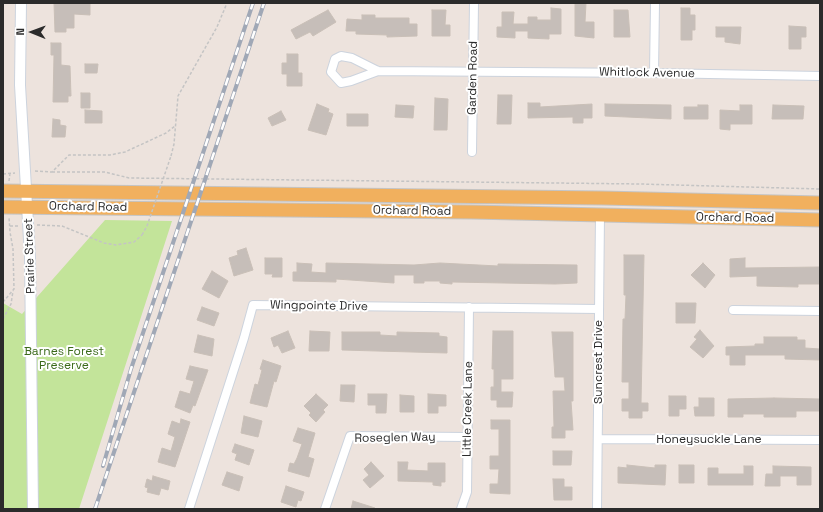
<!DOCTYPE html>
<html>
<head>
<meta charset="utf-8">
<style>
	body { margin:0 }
	#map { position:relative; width:823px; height:512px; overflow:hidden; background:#ede3dd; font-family:"Space Grotesk",sans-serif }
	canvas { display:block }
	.frame { position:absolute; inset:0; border:4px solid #2b2b2b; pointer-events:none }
	.north { position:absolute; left:12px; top:12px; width:40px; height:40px; -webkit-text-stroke:3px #fff; paint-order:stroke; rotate:271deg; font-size:11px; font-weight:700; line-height:16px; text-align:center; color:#2b2b2b }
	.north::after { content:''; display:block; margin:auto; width:14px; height:18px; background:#2b2b2b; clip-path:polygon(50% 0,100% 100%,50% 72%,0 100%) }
</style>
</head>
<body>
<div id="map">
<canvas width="823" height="512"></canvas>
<div class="frame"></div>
<div class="north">N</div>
</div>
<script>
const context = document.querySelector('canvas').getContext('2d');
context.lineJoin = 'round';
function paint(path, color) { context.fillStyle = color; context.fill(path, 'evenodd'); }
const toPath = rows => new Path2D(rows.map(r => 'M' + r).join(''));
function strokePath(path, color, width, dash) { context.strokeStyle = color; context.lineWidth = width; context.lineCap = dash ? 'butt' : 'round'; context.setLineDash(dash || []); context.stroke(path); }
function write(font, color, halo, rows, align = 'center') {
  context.font = font + ' "Space Grotesk",sans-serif'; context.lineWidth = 4; context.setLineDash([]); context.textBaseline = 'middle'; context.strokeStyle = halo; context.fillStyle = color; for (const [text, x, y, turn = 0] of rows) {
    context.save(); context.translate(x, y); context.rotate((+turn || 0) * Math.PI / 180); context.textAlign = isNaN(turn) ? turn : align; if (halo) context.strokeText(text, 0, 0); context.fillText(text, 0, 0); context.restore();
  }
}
const green = toPath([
	[105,220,172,221,79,509,3,509,3,303,22,314]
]);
const building = toPath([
	[54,3,90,3,90,15,74,14,74,28,66,28,66,32,55,32,54,3],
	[575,3,586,3,585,22,594,22,594,38,575,36,575,3],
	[551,8,561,9,561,34,549,34,549,39,528,38,528,31,515,31,515,38,497,37,497,27,502,27,502,12,514,12,513,24,528,24,528,17,537,17,537,20,551,20,551,8],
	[681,8,690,8,690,15,695,15,695,30,692,30,692,40,681,40,681,8],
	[328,10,336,22,313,36,310,32,296,39,291,30,328,10],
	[432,10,446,10,445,25,450,25,450,36,432,36,432,10],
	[614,10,628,10,630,37,614,37,614,10],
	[362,15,375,15,375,18,409,18,409,24,417,24,417,36,387,37,387,35,356,34,356,31,346,31,347,19,362,20,362,15],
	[789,26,806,27,806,37,801,37,801,49,789,49,789,26],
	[716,27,741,27,740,44,725,42,725,37,716,37,716,27],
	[51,43,61,43,61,65,70,66,71,96,68,96,68,102,53,102,54,55,51,55,51,43],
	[287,54,298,54,298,73,302,73,302,86,287,86,287,74,282,74,282,63,287,63,287,54],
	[85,64,98,64,97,73,85,73,85,64],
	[81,93,90,93,90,108,81,108,81,93],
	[498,95,512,95,511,124,497,124,498,95],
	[435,98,448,99,447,130,434,130,435,98],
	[528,103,540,103,540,107,592,104,592,118,583,118,583,123,573,123,573,117,528,118,528,103],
	[317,104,329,109,328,112,333,114,326,135,308,130,317,104],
	[605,104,671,105,671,119,605,116,605,104],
	[396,105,414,106,413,118,395,117,396,105],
	[698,105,708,105,708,119,684,119,684,107,698,107,698,105],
	[740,105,752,105,752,124,730,124,730,130,720,129,720,110,740,111,740,105],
	[773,105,804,106,803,119,772,119,773,105],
	[85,110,102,111,102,123,85,123,85,110],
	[281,111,286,120,272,126,268,118,281,111],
	[347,114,368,114,368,126,347,126,347,114],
	[53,119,60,120,60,125,66,126,65,137,52,137,53,119],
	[246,248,253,270,234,276,229,258,238,255,237,251,246,248],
	[624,255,644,255,641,403,648,403,648,411,642,411,642,418,629,418,629,411,622,411,622,399,629,399,629,382,622,382,623,319,625,319,626,295,624,295,624,255],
	[265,258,282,258,282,277,272,277,273,274,265,274,265,258],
	[745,258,745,268,820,267,820,284,798,284,798,287,757,286,757,276,730,277,730,259,745,258],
	[297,263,312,264,311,272,326,273,326,263,414,265,440,263,498,266,498,264,577,265,577,283,555,284,452,282,452,284,440,283,440,281,424,281,424,283,414,283,414,275,394,275,394,283,336,279,336,282,293,281,293,272,297,272,297,263],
	[703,263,715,275,705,288,691,275,703,263],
	[212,271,228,281,219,298,202,289,212,271],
	[676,303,696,303,695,323,676,323,676,303],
	[202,307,219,313,214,326,197,320,202,307],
	[700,330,714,346,703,358,690,347,697,339,694,337,700,330],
	[288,331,295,348,282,353,278,345,274,347,271,338,288,331],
	[310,331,330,332,329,351,309,351,310,331],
	[493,331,513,331,513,379,501,379,501,392,513,392,512,407,497,407,497,400,491,400,491,387,494,387,494,369,492,369,493,331],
	[342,332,380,332,380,335,397,336,397,332,439,333,439,336,447,337,447,353,342,350,342,332],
	[552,332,573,332,573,401,571,401,573,430,565,430,565,438,552,438,552,427,554,427,553,391,565,391,564,377,555,377,552,332],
	[198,335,214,339,212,356,194,352,198,335],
	[764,337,797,337,797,340,805,340,805,348,820,349,820,360,785,359,785,355,745,355,745,365,730,365,730,355,726,355,726,347,755,346,755,344,764,344,764,337],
	[263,360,281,366,276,382,274,381,267,407,250,403,255,384,258,385,262,370,260,369,263,360],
	[190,366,208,370,195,406,193,405,190,413,175,407,180,391,190,394,194,381,186,379,190,366],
	[341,385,355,385,354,402,340,401,341,385],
	[316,394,328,405,323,410,325,412,316,422,309,415,311,413,304,406,316,394],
	[368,394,387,394,386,413,376,413,376,405,368,405,368,394],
	[428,394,446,395,446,406,438,406,438,413,428,413,428,394],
	[400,395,414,396,414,412,400,412,400,395],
	[669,396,686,396,686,409,679,409,679,416,669,416,669,396],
	[699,398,714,398,714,416,695,416,694,407,699,407,699,398],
	[774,398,820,399,820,411,796,411,796,417,764,417,764,414,743,414,743,417,728,417,728,399,774,398],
	[244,416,262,421,258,437,241,433,244,416],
	[181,419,190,422,175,467,158,462,162,448,171,451,175,437,168,434,172,421,180,424,181,419],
	[491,420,510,420,510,494,490,493,490,484,498,484,499,469,490,469,490,456,499,456,499,429,491,429,491,420],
	[298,428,315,433,308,457,314,459,309,477,288,471,290,463,294,464,297,458,302,444,293,441,298,428],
	[235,444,254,450,249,465,235,460,237,454,232,452,235,444],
	[553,451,572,451,571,465,553,465,553,451],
	[371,462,384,476,370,488,363,480,369,475,364,469,371,462],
	[398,462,408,462,407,470,428,471,428,463,445,463,445,482,441,482,441,486,433,485,433,482,398,481,398,462],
	[627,465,655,468,655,465,666,465,665,485,618,483,618,467,627,468,627,465],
	[679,465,694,465,694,483,679,483,679,465],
	[744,466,753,466,753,485,708,485,708,468,718,468,718,474,744,474,744,466],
	[773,466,811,467,811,485,797,485,797,476,780,476,780,486,765,486,766,474,773,474,773,466],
	[227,472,243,477,239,491,222,485,227,472],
	[153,476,170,481,168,490,161,488,159,495,147,492,148,488,145,487,147,479,152,481,153,476],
	[553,479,564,479,564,487,572,487,572,500,554,500,553,479],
	[286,486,304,492,301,501,298,500,296,507,281,502,286,486],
	[353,501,375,508,375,509,351,509,353,501]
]);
const path = toPath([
	[171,156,174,144,178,96,217,27,227,3],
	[35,171,52,172,69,155,110,155,125,152,166,133,175,126],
	[52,172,105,172,129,178,640,184,820,189],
	[3,174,15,173],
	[9,181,10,173],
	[37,225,62,226,104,243,116,245,134,242,142,235],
	[10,226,19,226],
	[3,302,14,289,13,249,10,232,9,217],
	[3,319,11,304,13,291]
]);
const minor = toPath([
	[378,71,351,81,341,83,331,72,335,59,341,56,352,58,378,71,654,73,820,76],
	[654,73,655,3],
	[472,152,474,3],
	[733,310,820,311],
	[599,439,820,440],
	[189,509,244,338,253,305,599,309],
	[325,509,350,436,467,437],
	[461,509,467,492,469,307],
	[597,509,600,215]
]);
const tertiary = toPath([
	[21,3,20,85,30,257,33,509]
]);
const primary = toPath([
	[3,191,602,198,820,203],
	[3,207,472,212,820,220]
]);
const rail = toPath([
	[103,466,131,369,253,3],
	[95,509,264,3]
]);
const pathBridge = toPath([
	[142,235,147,226,171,156]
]);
const streetNames = [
	["Whitlock Avenue",647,73,1],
	["Garden Road",473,78,-89],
	["Orchard Road",88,207,1],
	["Orchard Road",412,211,1],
	["Orchard Road",735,218,1],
	["Prairie Street",30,256,-92],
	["Wingpointe Drive",319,306,1],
	["Suncrest Drive",599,362,-90],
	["Little Creek Lane",468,409,-89],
	["Roseglen Way",395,438,-1],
	["Honeysuckle Lane",709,440]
];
const parkNames = [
	["Barnes Forest",64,352],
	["Preserve",64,366]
];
paint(green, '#c3e49a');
paint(building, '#c6beb9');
strokePath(building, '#c9bfb7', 1);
strokePath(minor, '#ccd3dd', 10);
strokePath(tertiary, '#ccd3dd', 12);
strokePath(primary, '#c4c4c4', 15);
strokePath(path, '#c4c4c4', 1.5, [3, 2]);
strokePath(minor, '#fff', 8);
strokePath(tertiary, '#fff', 10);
strokePath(primary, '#f1b05e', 13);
strokePath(rail, '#a0a8b6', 4);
strokePath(rail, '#fff', 2.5, [8]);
strokePath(pathBridge, '#c4c4c4', 1.5, [3, 2]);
write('12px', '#2b2b2b', '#fff', streetNames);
write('12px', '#3b6a1a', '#fff', parkNames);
</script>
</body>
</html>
